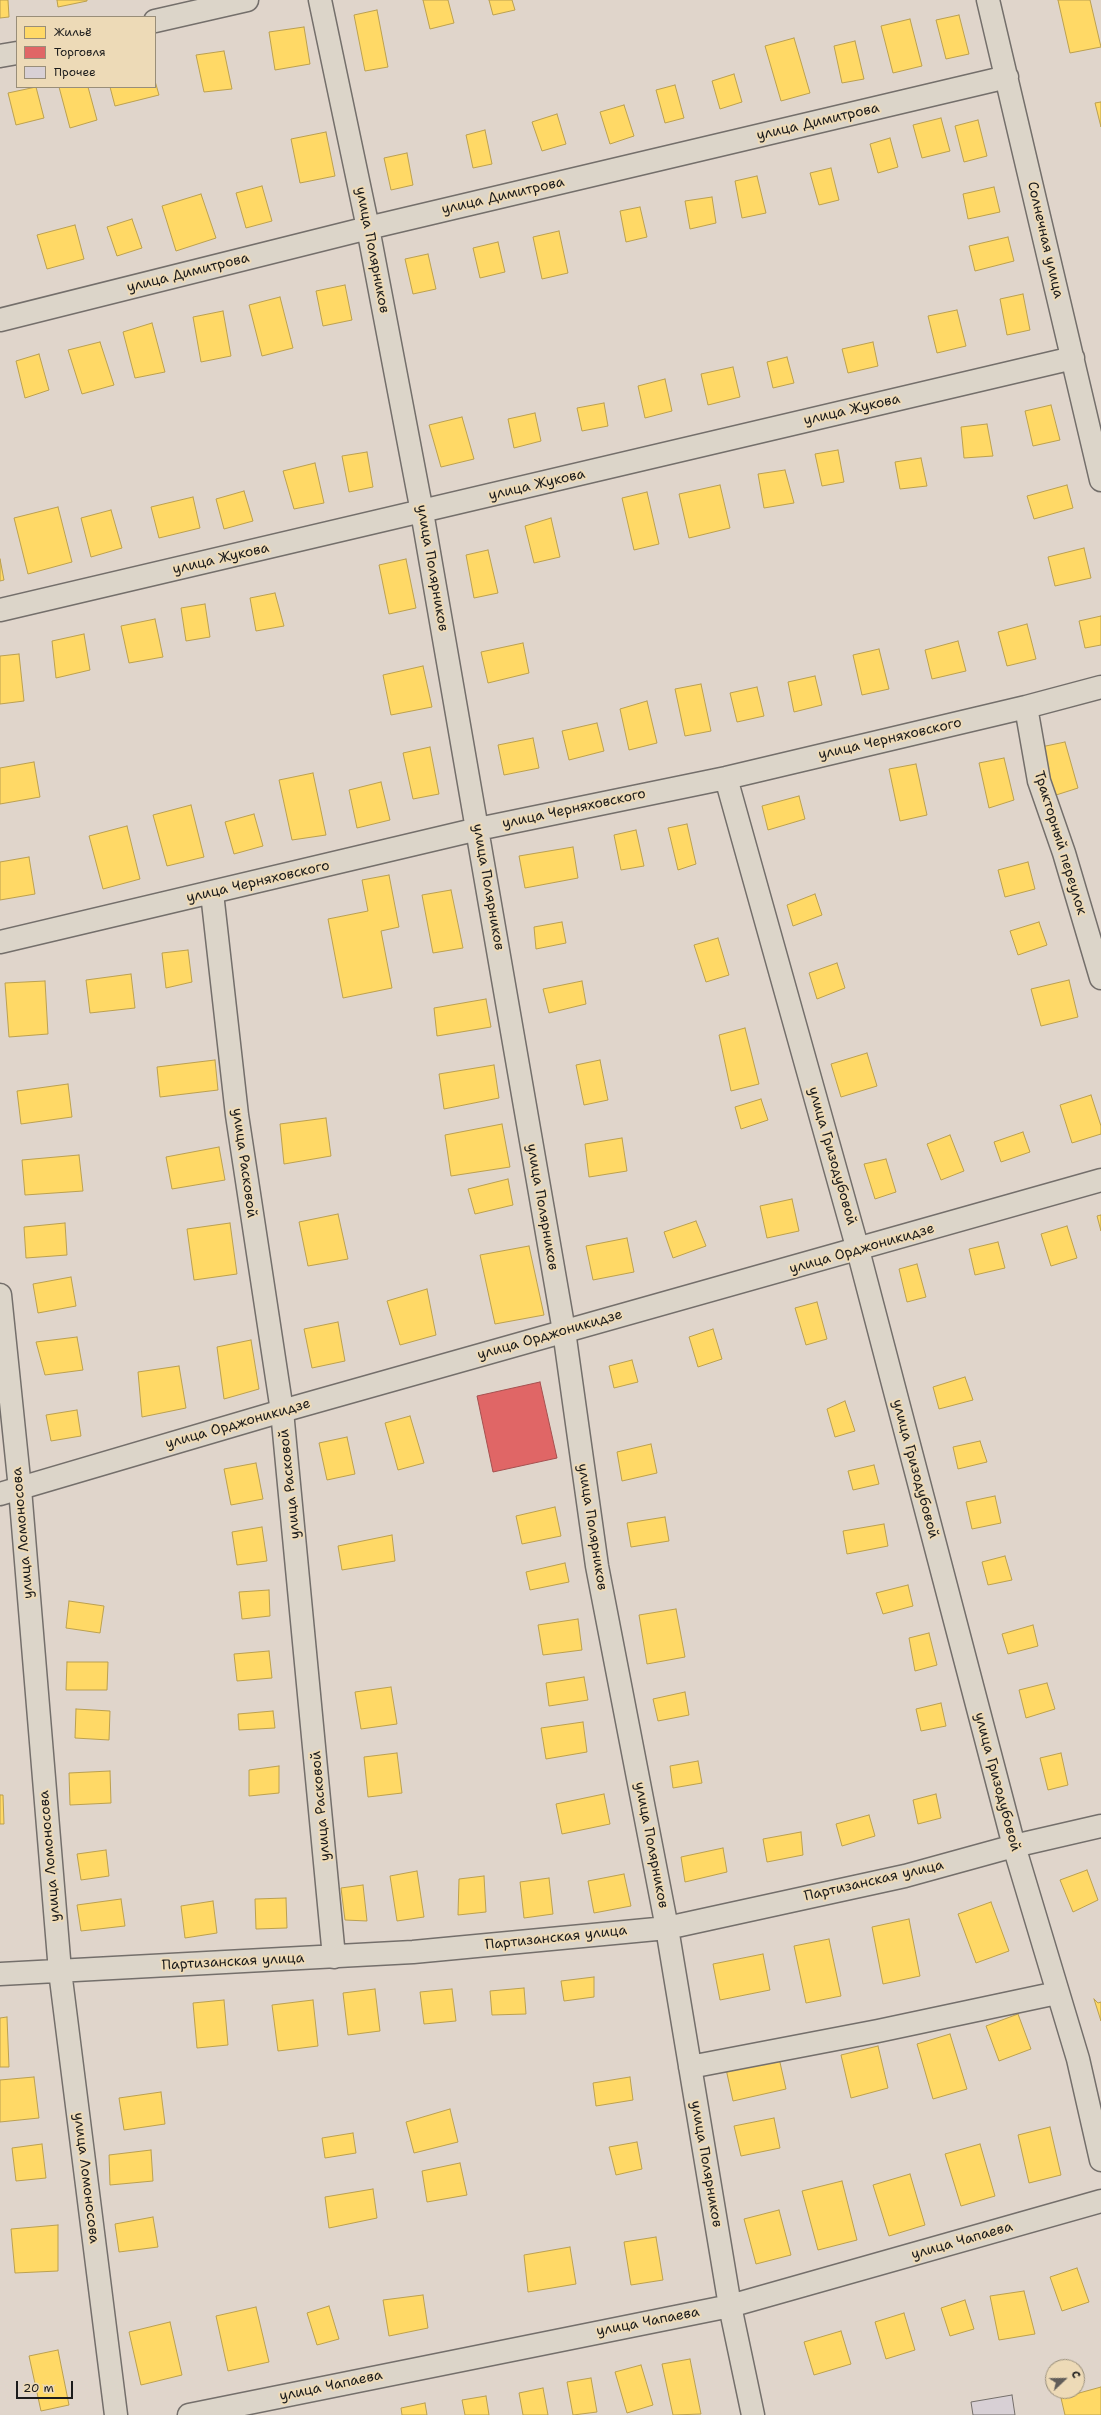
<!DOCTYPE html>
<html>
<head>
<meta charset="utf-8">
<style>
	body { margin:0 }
	#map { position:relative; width:1101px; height:2415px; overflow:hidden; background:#e0d5cb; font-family:"Shantell Sans",sans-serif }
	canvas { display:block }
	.legend { position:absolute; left:16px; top:16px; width:140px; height:72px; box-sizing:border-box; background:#eddab7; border:1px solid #998e79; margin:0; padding:5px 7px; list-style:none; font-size:12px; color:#1c1c1c }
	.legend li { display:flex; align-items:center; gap:8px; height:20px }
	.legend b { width:20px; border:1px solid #998e79 }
	.north { position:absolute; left:1045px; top:2359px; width:40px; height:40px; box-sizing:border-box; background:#eddab7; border:1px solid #998e79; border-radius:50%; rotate:68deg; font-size:11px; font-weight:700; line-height:16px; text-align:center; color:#1c1c1c }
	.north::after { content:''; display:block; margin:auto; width:14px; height:18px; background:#615d59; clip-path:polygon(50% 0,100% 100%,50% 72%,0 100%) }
	.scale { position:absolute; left:16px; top:2381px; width:57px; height:18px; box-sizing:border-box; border:2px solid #1c1c1c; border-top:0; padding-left:5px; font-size:12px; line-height:14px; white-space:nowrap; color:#1c1c1c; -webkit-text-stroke:3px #eddab7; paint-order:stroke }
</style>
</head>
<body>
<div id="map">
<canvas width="1101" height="2415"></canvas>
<ul class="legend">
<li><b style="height:11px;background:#ffd966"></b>Жильё</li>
<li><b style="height:11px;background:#e06666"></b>Торговля</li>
<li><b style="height:11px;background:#d8d0d5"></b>Прочее</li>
</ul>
<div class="north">С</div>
<div class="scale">20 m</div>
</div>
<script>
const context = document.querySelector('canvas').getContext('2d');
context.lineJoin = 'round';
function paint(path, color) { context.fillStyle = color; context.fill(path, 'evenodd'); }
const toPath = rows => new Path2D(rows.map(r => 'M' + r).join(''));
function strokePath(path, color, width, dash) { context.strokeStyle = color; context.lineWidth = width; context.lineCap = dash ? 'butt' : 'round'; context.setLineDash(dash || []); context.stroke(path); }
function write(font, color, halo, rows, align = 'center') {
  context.font = font + ' "Shantell Sans",sans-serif'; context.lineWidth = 4; context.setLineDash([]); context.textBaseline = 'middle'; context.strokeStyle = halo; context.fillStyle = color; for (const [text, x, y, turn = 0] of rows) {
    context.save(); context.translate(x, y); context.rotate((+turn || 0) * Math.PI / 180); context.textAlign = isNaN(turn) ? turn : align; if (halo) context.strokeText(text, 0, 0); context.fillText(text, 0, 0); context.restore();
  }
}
const homes = toPath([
	[0,0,8,0,9,17,0,18,0,0],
	[57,0,87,0,87,1,58,7,57,0],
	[423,0,448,0,454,23,430,29,423,0],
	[489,0,512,0,515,10,493,15,489,0],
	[1058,0,1090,0,1101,47,1070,53,1058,0],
	[377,10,388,67,365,71,354,15,377,10],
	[959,15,969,54,946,59,936,20,959,15],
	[910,19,922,66,893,73,881,26,910,19],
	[304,27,310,64,275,70,269,32,304,27],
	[794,38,810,93,781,101,765,46,794,38],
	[855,41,864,79,842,83,834,46,855,41],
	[224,51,232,89,204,92,196,55,224,51],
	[734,74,742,102,720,109,712,81,734,74],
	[155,81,159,95,115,106,110,87,155,87,155,81],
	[675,85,684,118,665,123,656,90,675,85],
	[36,87,44,118,16,125,8,93,36,87],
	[59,87,88,87,97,120,70,128,59,87],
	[1101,102,1101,127,1095,103,1101,102],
	[624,105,634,136,610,144,600,112,624,105],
	[557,114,566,144,542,151,532,122,557,114],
	[941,118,950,151,922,158,913,125,941,118],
	[978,120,987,156,964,162,955,126,978,120],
	[485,130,492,164,473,168,466,135,485,130],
	[326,132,335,176,300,183,291,139,326,132],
	[890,138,898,167,878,173,870,144,890,138],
	[407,153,413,185,391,190,384,158,407,153],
	[831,168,839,200,819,205,810,173,831,168],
	[757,176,766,213,742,218,735,181,757,176],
	[262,186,272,221,246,228,236,193,262,186],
	[994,187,1000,212,968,219,963,194,994,187],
	[201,194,216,238,176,251,162,206,201,194],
	[712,197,716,223,690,229,685,201,712,197],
	[640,207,647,237,626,242,620,211,640,207],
	[132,219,142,248,117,256,107,227,132,219],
	[75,225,84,259,47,269,37,235,75,225],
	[559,231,568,273,542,279,533,237,559,231],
	[1008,237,1014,261,975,271,969,246,1008,237],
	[498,242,505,272,480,278,473,248,498,242],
	[428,254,436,289,413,294,405,259,428,254],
	[345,285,352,320,323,326,316,291,345,285],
	[1023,294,1030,330,1007,335,1000,299,1023,294],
	[280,297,293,348,262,356,249,305,280,297],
	[957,310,966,346,937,353,928,316,957,310],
	[223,311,231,356,201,362,193,317,223,311],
	[152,323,165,372,135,378,123,332,152,323],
	[100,342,114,385,82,394,68,350,100,342],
	[873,342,878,366,848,373,842,349,873,342],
	[39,354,49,390,25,398,16,361,39,354],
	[787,357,794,383,773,388,767,362,787,357],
	[733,367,740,397,708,405,701,374,733,367],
	[665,379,672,411,645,418,638,386,665,379],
	[604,403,608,426,582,431,577,408,604,403],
	[1051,405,1060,440,1033,446,1025,411,1051,405],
	[535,413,541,441,514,448,508,419,535,413],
	[462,417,474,459,441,467,429,425,462,417],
	[987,424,993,456,964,458,961,427,987,424],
	[838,450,844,482,822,486,815,454,838,450],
	[367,452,373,487,349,492,342,456,367,452],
	[921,458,927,486,900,489,895,462,921,458],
	[315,463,324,503,294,509,283,471,315,463],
	[785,470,794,503,764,508,758,474,785,470],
	[720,485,730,528,689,538,679,494,720,485],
	[1067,485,1073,508,1034,519,1027,496,1067,485],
	[244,491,253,521,224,529,216,499,244,491],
	[647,492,659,544,634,550,622,498,647,492],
	[193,497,200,528,159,538,151,507,193,497],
	[58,507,72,562,28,574,14,518,58,507],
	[111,510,122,548,91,557,81,518,111,510],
	[551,518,560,557,534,563,525,526,551,518],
	[1084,548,1091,578,1055,586,1048,557,1084,548],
	[488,550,498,593,474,598,466,555,488,550],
	[0,559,4,580,0,581,0,559],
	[406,559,416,608,389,614,379,565,406,559],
	[275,593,284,626,256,631,250,598,275,593],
	[205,604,210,637,186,641,181,608,205,604],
	[1101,616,1101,645,1085,648,1079,621,1101,616],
	[155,619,163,657,129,663,121,626,155,619],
	[1027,624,1036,659,1007,666,998,632,1027,624],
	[84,634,90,670,56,678,52,641,84,634],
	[958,641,966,671,932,679,925,650,958,641],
	[523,643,529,673,488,683,481,652,523,643],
	[879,649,889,689,862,695,853,655,879,649],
	[19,654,24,701,0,704,0,656,19,654],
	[423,666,432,707,391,715,383,675,423,666],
	[815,676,822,705,794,712,788,682,815,676],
	[701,684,711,731,685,736,675,689,701,684],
	[757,687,764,716,737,722,730,693,757,687],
	[647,701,657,743,629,750,620,709,647,701],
	[597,723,604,751,569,760,562,731,597,723],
	[533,738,539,768,504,775,498,745,533,738],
	[1065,742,1078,788,1053,796,1041,747,1065,742],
	[430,747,439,794,413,799,403,753,430,747],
	[1004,758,1014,800,989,808,979,763,1004,758],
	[34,762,40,797,0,804,0,768,34,762],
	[916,764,927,815,900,821,889,769,916,764],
	[313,773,326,835,292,840,279,780,313,773],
	[381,782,390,820,357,828,349,790,381,782],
	[799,796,805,819,768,830,762,806,799,796],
	[191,805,204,857,167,866,153,815,191,805],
	[254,814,263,846,234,854,225,822,254,814],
	[687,824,696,864,678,870,668,828,687,824],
	[127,826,140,879,103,889,89,836,127,826],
	[636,830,644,866,621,870,614,835,636,830],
	[573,847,578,878,525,888,519,856,573,847],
	[29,857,35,894,0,900,0,862,29,857],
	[1028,862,1035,889,1005,897,998,870,1028,862],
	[389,875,399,927,381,931,392,988,343,998,328,919,368,911,362,880,389,875],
	[451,890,463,948,433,953,422,895,451,890],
	[815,894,822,915,793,926,787,905,815,894],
	[562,922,566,943,536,949,534,927,562,922],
	[1039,922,1047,945,1018,955,1010,931,1039,922],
	[718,938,729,975,706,982,694,945,718,938],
	[188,950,192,982,166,988,162,953,188,950],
	[837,963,845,988,817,999,809,973,837,963],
	[131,974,135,1008,90,1013,86,980,131,974],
	[1069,980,1078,1017,1041,1026,1031,989,1069,980],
	[45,981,48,1034,9,1037,5,983,45,981],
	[582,981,586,1004,549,1013,543,989,582,981],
	[486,999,491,1027,437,1036,434,1008,486,999],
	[745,1028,759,1084,731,1091,719,1035,745,1028],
	[867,1053,877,1086,841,1097,831,1064,867,1053],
	[215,1060,218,1090,160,1097,157,1067,215,1060],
	[600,1060,608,1100,584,1105,576,1065,600,1060],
	[494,1065,499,1098,444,1109,439,1074,494,1065],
	[68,1084,72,1117,21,1124,17,1091,68,1084],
	[1091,1095,1101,1126,1101,1134,1072,1143,1060,1105,1091,1095],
	[761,1099,768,1120,741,1129,735,1107,761,1099],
	[326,1118,331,1156,284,1164,280,1124,326,1118],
	[502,1124,510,1167,451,1176,445,1135,502,1124],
	[1023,1132,1030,1152,1001,1162,994,1142,1023,1132],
	[950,1135,964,1171,941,1180,927,1144,950,1135],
	[622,1138,627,1171,589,1177,585,1144,622,1138],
	[219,1147,225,1180,172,1189,166,1157,219,1147],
	[79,1155,83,1191,25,1195,22,1160,79,1155],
	[886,1159,896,1192,875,1199,864,1164,886,1159],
	[508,1179,513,1205,475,1214,468,1189,508,1179],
	[792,1199,799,1231,767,1238,760,1206,792,1199],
	[338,1214,348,1259,308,1266,299,1222,338,1214],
	[1101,1215,1101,1231,1097,1216,1101,1215],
	[696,1221,706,1246,673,1258,664,1232,696,1221],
	[65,1223,67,1255,26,1258,24,1227,65,1223],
	[230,1223,237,1274,194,1280,187,1229,230,1223],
	[1067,1226,1077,1258,1051,1266,1041,1234,1067,1226],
	[627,1238,634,1272,593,1280,586,1246,627,1238],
	[998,1242,1005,1268,975,1275,969,1249,998,1242],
	[529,1246,544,1315,495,1324,480,1255,529,1246],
	[917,1264,926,1297,907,1302,899,1269,917,1264],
	[71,1277,76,1306,38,1313,33,1284,71,1277],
	[427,1289,436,1335,400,1345,387,1301,427,1289],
	[817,1302,827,1339,806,1345,795,1308,817,1302],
	[338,1322,345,1361,312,1368,304,1329,338,1322],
	[713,1329,722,1359,698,1367,689,1337,713,1329],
	[77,1337,83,1370,45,1375,36,1342,77,1337],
	[251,1340,259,1389,224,1399,217,1347,251,1340],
	[632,1360,638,1382,614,1388,609,1366,632,1360],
	[179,1366,186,1408,142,1417,138,1372,179,1366],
	[965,1377,973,1400,939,1409,933,1387,965,1377],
	[845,1401,855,1431,835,1437,827,1409,845,1401],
	[77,1410,81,1436,51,1441,46,1415,77,1410],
	[410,1416,424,1463,398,1470,385,1423,410,1416],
	[347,1437,355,1474,327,1480,319,1443,347,1437],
	[980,1441,987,1462,958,1469,953,1447,980,1441],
	[651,1444,657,1473,622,1481,617,1452,651,1444],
	[256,1463,263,1499,231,1505,224,1469,256,1463],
	[874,1465,879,1484,853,1490,848,1471,874,1465],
	[995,1496,1001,1523,972,1529,966,1502,995,1496],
	[555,1507,561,1536,522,1544,516,1516,555,1507],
	[665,1517,669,1541,631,1547,627,1523,665,1517],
	[884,1524,888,1546,847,1554,843,1531,884,1524],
	[262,1527,267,1561,237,1565,232,1532,262,1527],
	[392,1535,395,1561,342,1570,338,1546,392,1535],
	[1005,1556,1012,1580,988,1585,982,1562,1005,1556],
	[565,1563,569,1582,530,1590,526,1572,565,1563],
	[908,1585,913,1606,883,1614,876,1593,908,1585],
	[269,1590,270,1616,242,1619,239,1592,269,1590],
	[69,1601,104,1606,100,1633,66,1628,69,1601],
	[676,1609,685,1657,647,1664,639,1615,676,1609],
	[578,1619,582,1650,543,1655,538,1625,578,1619],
	[1033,1625,1038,1646,1008,1654,1002,1634,1033,1625],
	[929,1633,937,1665,915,1671,909,1638,929,1633],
	[269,1651,272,1678,237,1681,234,1654,269,1651],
	[67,1662,108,1662,107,1690,66,1690,67,1662],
	[584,1677,588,1700,549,1706,546,1683,584,1677],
	[1047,1683,1055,1709,1026,1718,1019,1690,1047,1683],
	[391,1687,397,1724,361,1729,355,1692,391,1687],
	[685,1692,689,1715,658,1721,653,1699,685,1692],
	[941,1703,946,1726,921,1731,916,1709,941,1703],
	[76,1709,110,1711,109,1740,75,1738,76,1709],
	[273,1711,275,1728,239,1730,238,1714,273,1711],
	[583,1722,587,1752,546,1759,541,1728,583,1722],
	[397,1753,402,1793,368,1797,364,1757,397,1753],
	[1061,1753,1068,1785,1048,1790,1040,1758,1061,1753],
	[698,1761,702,1783,673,1788,670,1766,698,1761],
	[279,1766,279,1793,249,1796,249,1770,279,1766],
	[110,1771,111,1803,70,1805,69,1773,110,1771],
	[604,1794,610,1824,562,1834,556,1804,604,1794],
	[936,1794,941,1818,918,1824,913,1800,936,1794],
	[0,1795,3,1795,4,1824,0,1824,0,1795],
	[869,1815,875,1836,842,1846,836,1824,869,1815],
	[801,1832,803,1855,767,1862,763,1839,801,1832],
	[723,1848,727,1872,685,1882,681,1857,723,1848],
	[106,1850,109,1876,81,1880,77,1854,106,1850],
	[1087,1870,1098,1900,1073,1912,1060,1880,1087,1870],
	[417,1871,424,1917,397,1921,390,1876,417,1871],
	[624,1874,631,1906,594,1913,588,1881,624,1874],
	[484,1876,486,1912,458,1915,459,1879,484,1876],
	[549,1878,553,1914,524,1918,520,1882,549,1878],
	[363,1885,367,1921,345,1920,341,1888,363,1885],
	[286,1898,287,1928,256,1929,255,1899,286,1898],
	[121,1899,125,1926,81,1931,77,1905,121,1899],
	[213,1901,217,1933,185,1938,181,1906,213,1901],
	[991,1902,1009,1951,976,1963,958,1914,991,1902],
	[909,1919,920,1976,883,1984,872,1927,909,1919],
	[829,1939,841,1996,806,2003,794,1946,829,1939],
	[763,1954,770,1990,720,2000,713,1964,763,1954],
	[594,1977,594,1997,564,2001,561,1981,594,1977],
	[524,1988,526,2014,492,2015,490,1991,524,1988],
	[375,1989,380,2031,348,2035,343,1993,375,1989],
	[452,1989,456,2021,424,2024,420,1992,452,1989],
	[1094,1999,1098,2003,1101,2002,1101,2021,1094,1999],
	[224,2000,228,2045,197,2048,193,2003,224,2000],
	[313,2000,318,2046,278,2051,272,2005,313,2000],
	[1018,2014,1031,2049,999,2061,986,2026,1018,2014],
	[7,2017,9,2067,0,2067,0,2018,7,2017],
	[950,2034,967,2089,933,2099,917,2044,950,2034],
	[878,2046,888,2088,851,2098,841,2055,878,2046],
	[779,2058,786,2089,733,2101,726,2069,779,2058],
	[34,2077,39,2118,0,2122,0,2080,34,2077],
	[630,2077,633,2100,596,2106,593,2083,630,2077],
	[161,2092,165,2124,124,2130,119,2098,161,2092],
	[450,2109,458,2142,414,2153,406,2122,450,2109],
	[774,2118,780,2148,741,2156,734,2126,774,2118],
	[1050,2127,1061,2175,1029,2183,1018,2135,1050,2127],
	[353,2133,356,2153,325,2158,322,2138,353,2133],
	[637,2142,642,2169,616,2175,609,2147,637,2142],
	[42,2144,46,2178,16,2181,12,2148,42,2144],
	[980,2144,995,2196,961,2206,945,2154,980,2144],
	[151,2150,153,2181,110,2185,109,2155,151,2150],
	[460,2163,467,2195,427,2202,422,2171,460,2163],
	[910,2174,925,2225,889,2236,873,2185,910,2174],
	[842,2181,857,2240,818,2250,802,2191,842,2181],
	[373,2189,377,2218,329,2228,325,2197,373,2189],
	[779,2210,791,2255,756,2264,744,2219,779,2210],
	[153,2217,158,2247,119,2252,115,2224,153,2217],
	[58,2225,58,2271,15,2273,11,2229,58,2225],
	[656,2237,663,2280,631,2285,624,2242,656,2237],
	[570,2247,576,2284,528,2292,524,2255,570,2247],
	[1077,2268,1089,2302,1062,2311,1050,2277,1077,2268],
	[1024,2291,1035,2334,999,2340,990,2296,1024,2291],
	[423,2295,428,2328,389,2336,383,2300,423,2295],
	[965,2300,974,2329,950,2336,941,2308,965,2300],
	[329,2306,339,2339,317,2345,307,2313,329,2306],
	[256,2307,269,2362,228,2371,216,2316,256,2307],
	[904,2313,915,2350,886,2359,875,2322,904,2313],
	[170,2322,182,2375,141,2385,129,2332,170,2322],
	[841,2331,851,2364,814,2375,804,2342,841,2331],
	[58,2350,69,2405,41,2411,29,2356,58,2350],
	[690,2359,701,2414,673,2415,662,2364,690,2359],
	[641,2365,653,2405,627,2413,615,2372,641,2365],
	[591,2378,597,2412,573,2415,567,2382,591,2378],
	[1101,2387,1101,2415,1065,2415,1061,2398,1101,2387],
	[543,2388,548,2415,523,2415,519,2393,543,2388],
	[486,2396,489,2415,465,2415,462,2400,486,2396],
	[425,2403,427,2415,402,2415,401,2408,425,2403]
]);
const shops = toPath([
	[540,1382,557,1458,493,1472,477,1396,540,1382]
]);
const building = toPath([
	[1012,2395,1015,2415,973,2415,971,2402,1012,2395]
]);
const minor = toPath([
	[320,0,368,228,422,512,564,1331,597,1566,667,1928,730,2306,753,2415],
	[988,0,1101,480],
	[155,21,247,0],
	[0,56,17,53],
	[0,320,368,228,1007,77],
	[0,610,1073,358],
	[1026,707,1039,781,1064,853,1101,978],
	[726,778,858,1250,1014,1846,1078,2059,1101,2160],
	[212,893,237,1115,282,1411,334,1957],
	[0,942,478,829,726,778,1026,707,1101,687],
	[0,1295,20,1489,60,1971,116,2415],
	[0,1974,413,1952,667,1928,905,1876,1014,1846,1101,1826],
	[690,2067,878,2031,1057,1993],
	[189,2415,730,2306,1101,2201]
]);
const major = toPath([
	[0,1494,282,1411,1101,1180]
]);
const streetNames = [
	["улица Димитрова",818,122,-13],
	["улица Димитрова",503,196,-13],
	["Солнечная улица",1045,240,77],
	["улица Полярников",372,250,79],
	["улица Димитрова",188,273,-14],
	["улица Жукова",852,410,-13],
	["улица Жукова",537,485,-13],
	["улица Жукова",221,559,-13],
	["улица Полярников",432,568,80],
	["улица Черняховского",890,739,-13],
	["улица Черняховского",574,809,-12],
	["Тракторный переулок",1060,843,73],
	["улица Черняховского",258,882,-13],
	["улица Полярников",488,887,80],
	["улица Гризодубовой",832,1156,74],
	["улица Расковой",244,1163,82],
	["улица Полярников",542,1207,80],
	["улица Орджоникидзе",862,1249,-16],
	["улица Орджоникидзе",550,1335,-16],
	["улица Орджоникидзе",238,1424,-16],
	["улица Гризодубовой",915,1469,75],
	["улица Расковой",290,1484,-96],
	["улица Полярников",592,1527,81],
	["улица Ломоносова",23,1533,-95],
	["улица Гризодубовой",997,1782,75],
	["улица Расковой",321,1806,-95],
	["улица Полярников",651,1845,79],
	["улица Ломоносова",50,1856,-95],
	["Партизанская улица",874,1881,-13],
	["Партизанская улица",556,1938,-6],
	["Партизанская улица",233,1962,-3],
	["улица Полярников",706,2164,80],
	["улица Ломоносова",86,2178,83],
	["улица Чапаева",962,2241,-16],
	["улица Чапаева",648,2322,-11],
	["улица Чапаева",331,2386,-12]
];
paint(homes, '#ffd966');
strokePath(homes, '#bba050', 1);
paint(shops, '#e06666');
strokePath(shops, '#a55050', 1);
paint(building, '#d8d0d5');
strokePath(building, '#746f6b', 1);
strokePath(minor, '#746f6b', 25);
strokePath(major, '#746f6b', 25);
strokePath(minor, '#dcd5c9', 22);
strokePath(major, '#dcd5c9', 22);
write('14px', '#1c1c1c', '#eddab7', streetNames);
</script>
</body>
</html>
